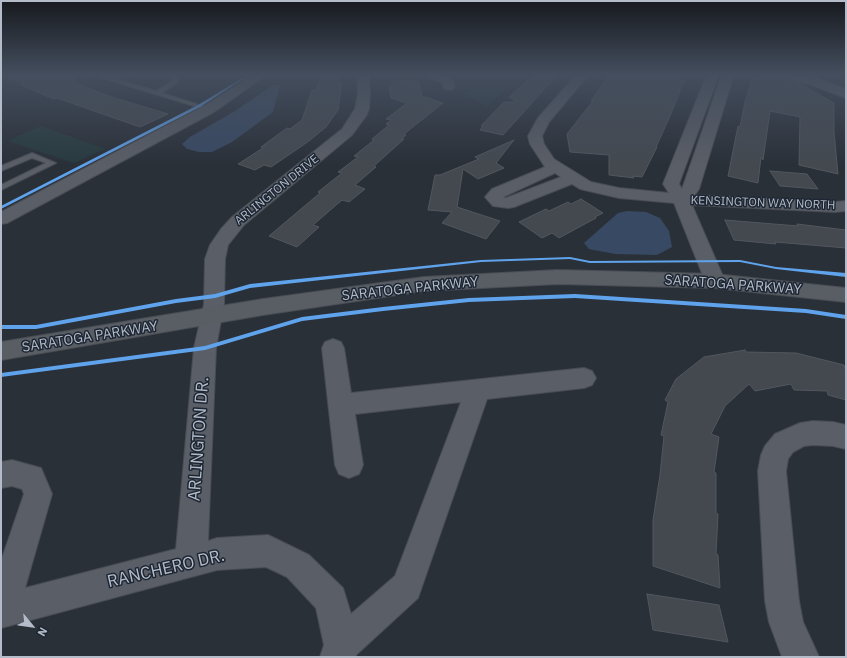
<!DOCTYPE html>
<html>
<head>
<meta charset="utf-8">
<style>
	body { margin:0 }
	#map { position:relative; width:847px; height:658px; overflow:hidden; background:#2a3038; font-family:"IBM Plex Sans",sans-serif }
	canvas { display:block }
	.frame { position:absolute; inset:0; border:2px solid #b4bcc9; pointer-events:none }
	.north { position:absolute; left:12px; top:606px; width:40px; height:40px; -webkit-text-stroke:3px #1d2633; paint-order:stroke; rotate:119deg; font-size:11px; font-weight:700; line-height:16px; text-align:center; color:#b4bcc9 }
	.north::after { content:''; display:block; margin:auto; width:14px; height:18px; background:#b4bcc9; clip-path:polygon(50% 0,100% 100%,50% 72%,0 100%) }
</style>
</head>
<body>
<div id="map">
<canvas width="847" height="658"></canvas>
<div class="frame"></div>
<div class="north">N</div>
</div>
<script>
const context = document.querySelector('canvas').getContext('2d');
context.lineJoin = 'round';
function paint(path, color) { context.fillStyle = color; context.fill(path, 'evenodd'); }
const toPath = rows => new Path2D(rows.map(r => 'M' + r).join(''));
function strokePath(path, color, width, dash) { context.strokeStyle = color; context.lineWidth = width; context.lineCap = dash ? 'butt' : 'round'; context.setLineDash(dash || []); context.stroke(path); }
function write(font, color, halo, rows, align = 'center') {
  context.font = font + ' "IBM Plex Sans",sans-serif'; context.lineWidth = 3; context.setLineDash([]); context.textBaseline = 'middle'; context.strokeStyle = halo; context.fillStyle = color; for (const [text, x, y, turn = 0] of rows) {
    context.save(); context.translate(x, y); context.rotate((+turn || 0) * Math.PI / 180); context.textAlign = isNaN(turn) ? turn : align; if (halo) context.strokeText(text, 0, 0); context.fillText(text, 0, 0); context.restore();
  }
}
const green = toPath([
	[509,85,486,107,463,93,470,90,470,87],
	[41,126,105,149,74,163,8,141]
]);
const water = toPath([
	[273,85,280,85,273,112,232,142,212,152,199,152,187,149,182,144,190,137,235,111],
	[627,211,646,212,660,218,669,231,672,247,657,255,615,254,589,249,584,243,618,213]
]);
const building = toPath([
	[1,74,75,74,75,83,115,98,168,114,140,127,57,98,54,99,21,85,24,84,1,75,1,74],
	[321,74,341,74,338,83,342,82,338,110,326,127,309,141,271,167,264,165,255,170,238,164,263,148,261,147,287,128,290,129,302,120,312,90,316,90,321,74],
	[535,74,558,74,503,135,480,130,483,126,481,126,504,102,517,102,509,97,535,74],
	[610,74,687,74,670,116,656,147,657,147,642,177,633,176,634,178,609,175,609,155,570,152,567,134,593,101,591,101,610,74],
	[761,74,770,74,773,77,799,83,834,103,834,132,838,174,799,165,800,117,770,111,763,160,761,157,758,183,728,176,738,126,740,127,745,102,753,76,760,78,761,74],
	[418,80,422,96,443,103,404,134,406,135,401,139,404,139,374,166,376,167,355,185,365,189,349,202,342,200,313,225,319,227,297,247,269,236,320,193,318,192,342,173,338,172,358,157,354,156,374,140,372,139,389,125,386,124,391,120,386,119,407,103,391,98,389,86,394,85,393,81,418,80],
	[514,140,496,163,504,168,478,179,463,169,457,207,500,221,486,239,442,223,452,212,428,210,435,175,440,175,479,159,475,157,514,140],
	[770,171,807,174,818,189,780,186,770,171],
	[581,199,603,213,595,217,596,218,559,238,552,233,542,238,519,222,546,209,549,211,568,202,571,204,581,199],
	[725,220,798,226,797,224,846,230,846,248,775,242,776,244,734,240,725,220],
	[745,350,746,352,796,353,844,365,846,372,846,400,828,395,827,391,794,390,791,384,755,391,749,384,725,406,711,434,719,437,714,472,716,473,716,513,718,514,716,554,718,555,720,588,653,566,653,520,660,475,664,436,661,435,668,402,665,400,676,379,704,357,745,350],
	[647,594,719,605,728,642,653,630,647,594]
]);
const lane = toPath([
	[89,74,97,74,110,77,123,74,131,74,116,79,156,91,171,82,172,79,167,74,173,74,178,79,177,83,162,93,212,109,207,110,89,74],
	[32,153,56,163,1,190,1,185,46,163,32,158,1,171,1,166,32,153]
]);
const street = toPath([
	[255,74,268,74,214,112,7,223,1,224,1,212,204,106,255,74],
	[357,74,369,74,370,94,369,109,366,116,352,135,244,225,228,245,225,259,224,304,216,348,208,541,217,538,268,535,309,555,343,588,351,614,395,576,461,402,355,414,363,465,359,474,349,478,339,474,335,465,322,348,325,342,333,339,341,342,344,348,351,393,584,368,592,371,596,378,592,385,584,388,487,399,418,598,356,655,356,657,320,657,324,645,316,608,287,577,266,567,217,570,1,628,1,561,24,494,22,489,12,486,1,488,1,462,12,460,41,468,52,494,25,588,176,549,194,348,204,304,205,259,210,245,221,229,232,217,342,129,355,109,358,94,357,74],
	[424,74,440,74,450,77,455,86,453,89,449,90,445,89,441,82,426,76,424,74],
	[577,74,589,74,549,122,542,136,544,144,554,159,591,182,619,188,669,193,663,184,707,74,719,74,679,184,682,189,722,74,734,74,699,189,695,195,835,202,846,201,846,211,835,212,692,205,725,281,722,286,715,288,708,286,705,281,674,203,619,198,580,189,572,184,514,207,508,208,493,206,485,197,492,189,545,167,530,144,528,136,538,118,577,74],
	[555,173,561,177,506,198,503,197,555,173],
	[771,74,794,74,813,77,846,89,846,98,806,83,773,76,771,74],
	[813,421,833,422,846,425,846,449,833,446,813,445,804,446,793,452,788,459,786,471,799,601,803,622,819,657,782,657,769,622,765,601,758,471,761,455,765,446,775,434,800,423,813,421]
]);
const secondary = toPath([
	[558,270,715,274,846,288,846,302,715,288,558,284,424,291,263,315,1,360,1,342,263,299,424,277,558,270]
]);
const cycleway = toPath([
	[249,74,251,74,200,107,1,209,1,206,198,105,249,74],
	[570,257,590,261,740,260,776,267,846,273,846,277,776,269,740,262,590,263,570,259,481,262,250,288,215,298,176,303,36,329,1,329,1,325,36,325,176,299,215,294,250,284,481,260,570,257],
	[575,294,806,309,846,315,846,319,806,313,575,298,469,302,383,311,302,321,205,350,1,377,1,373,205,346,302,317,383,307,469,298,575,294]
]);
const farStreetnames = [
	["ARLINGTON DRIVE",277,190,-39],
	["KENSINGTON WAY NORTH",763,203,2]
];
const streetNames = [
	["SARATOGA PARKWAY",733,285,4],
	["SARATOGA PARKWAY",410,289,-6],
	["SARATOGA PARKWAY",90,337,-9]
];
const nearStreetnames = [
	["ARLINGTON DR.",199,439,-86],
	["RANCHERO DR.",166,569,-13]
];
paint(green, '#273a3e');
paint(water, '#384963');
paint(building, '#444950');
strokePath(building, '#52575f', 1);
strokePath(lane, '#484c53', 2);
strokePath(street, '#484c53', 2);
strokePath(secondary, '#484c53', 2);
paint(lane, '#5a5e66');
paint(street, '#5a5e66');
paint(secondary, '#595d64');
paint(cycleway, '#60a3ed');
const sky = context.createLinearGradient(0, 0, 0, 166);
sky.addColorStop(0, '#171a1f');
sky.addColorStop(0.45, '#444e5e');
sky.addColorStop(1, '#444e5e00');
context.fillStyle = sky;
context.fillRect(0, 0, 847, 166);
write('12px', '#b4bcc9', '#1d2633', farStreetnames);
write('14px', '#b4bcc9', '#1d2633', streetNames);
write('17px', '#b4bcc9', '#1d2633', nearStreetnames);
</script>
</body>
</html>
